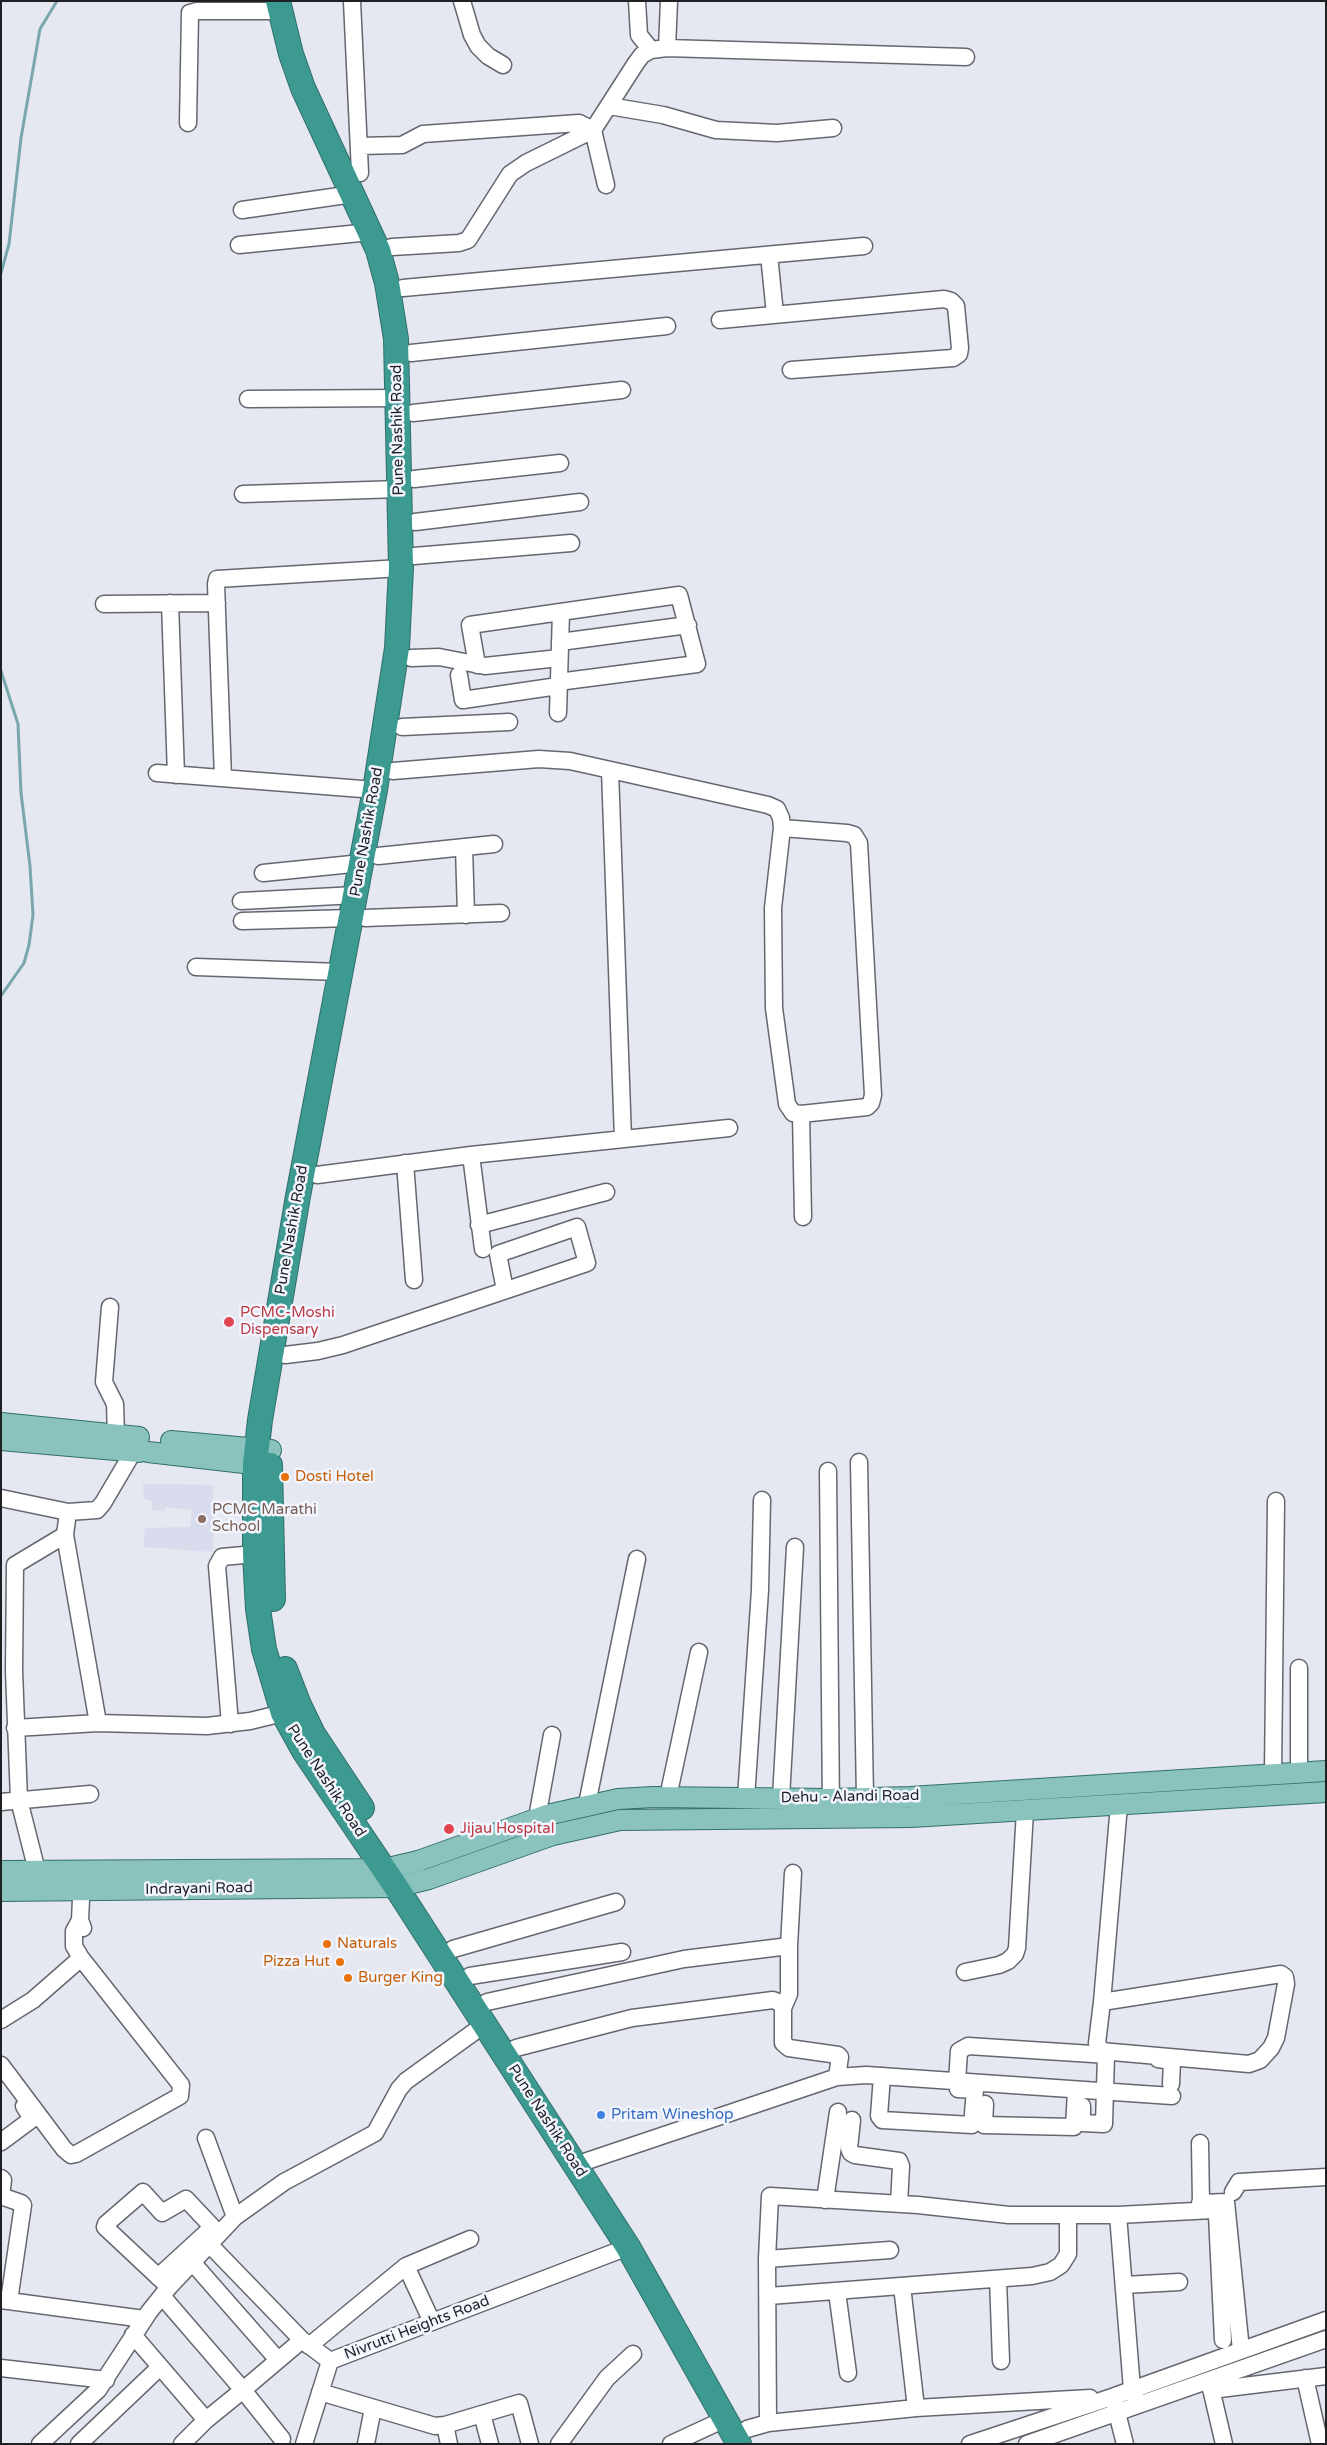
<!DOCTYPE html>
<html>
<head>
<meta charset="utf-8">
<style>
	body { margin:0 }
	#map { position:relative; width:1327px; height:2445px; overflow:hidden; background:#e5e7f1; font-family:"Varela Round",sans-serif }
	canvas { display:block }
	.frame { position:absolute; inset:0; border:2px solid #1f2024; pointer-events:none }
</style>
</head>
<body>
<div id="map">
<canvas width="1327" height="2445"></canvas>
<div class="frame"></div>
</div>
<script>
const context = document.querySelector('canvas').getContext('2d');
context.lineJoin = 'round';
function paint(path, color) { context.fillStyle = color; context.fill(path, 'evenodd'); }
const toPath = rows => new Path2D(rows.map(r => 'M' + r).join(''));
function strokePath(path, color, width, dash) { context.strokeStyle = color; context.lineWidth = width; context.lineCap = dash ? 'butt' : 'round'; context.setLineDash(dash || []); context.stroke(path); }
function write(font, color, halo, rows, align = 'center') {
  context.font = font + ' "Varela Round",sans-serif'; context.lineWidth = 5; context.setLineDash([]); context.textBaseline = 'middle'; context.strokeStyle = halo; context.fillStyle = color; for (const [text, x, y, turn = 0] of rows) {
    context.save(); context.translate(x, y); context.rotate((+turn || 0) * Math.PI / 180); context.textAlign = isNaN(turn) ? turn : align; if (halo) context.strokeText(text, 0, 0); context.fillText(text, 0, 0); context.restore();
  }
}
const built = toPath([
	[143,1484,213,1485,213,1552,143,1547,145,1528,190,1527,192,1510,166,1507,165,1511,152,1510,152,1501,144,1499]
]);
const stream = toPath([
	[1,273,9,244,21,138,40,29,57,1],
	[1,671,18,724,21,793,30,866,33,915,29,945,24,963,1,996]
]);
const minor = toPath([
	[352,1,360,173],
	[462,1,472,35,478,46,488,56,503,65],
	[637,1,639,35,651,50],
	[667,48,669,1],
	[609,106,663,115,716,130,777,133,833,128],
	[188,123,190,13,197,11,280,11],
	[359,146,402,145,423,134,579,123,593,130,606,185],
	[242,210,353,194],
	[239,245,370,232],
	[378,250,392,247,459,243,468,240,510,174,526,163,593,130,636,63,642,55,651,50,667,48,966,57],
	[769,255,775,314],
	[403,288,864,246],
	[720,320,944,299,951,301,956,306,960,348,959,354,953,358,791,370],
	[411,353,667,326],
	[248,399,398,398],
	[413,413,622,390],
	[414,479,560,463],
	[243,494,400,489],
	[415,522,580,502],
	[414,556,571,543],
	[170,603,176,775],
	[104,604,217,603],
	[560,642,688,625],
	[411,658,439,657,485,666,559,658],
	[477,665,470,625,679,595,697,664,558,682],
	[459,675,463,700,558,686],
	[558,713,561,612],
	[402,727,509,722],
	[610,770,623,1139],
	[393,771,539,759,570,761,768,805,777,809,781,818,782,828,773,908,774,1008,787,1104,793,1113,801,1114,867,1107,871,1103,873,1095,859,843,854,835,847,833,782,828],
	[157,773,375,790],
	[223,778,216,584,217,579,401,568],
	[464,847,466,915],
	[378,856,494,844],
	[263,873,362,863],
	[241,901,356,895],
	[365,918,501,913],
	[242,921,352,918],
	[196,967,340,972],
	[801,1114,803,1217],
	[471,1155,483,1249],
	[405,1163,414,1280],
	[317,1175,471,1155,729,1128],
	[479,1225,606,1192],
	[110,1307,104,1382,115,1404,116,1435],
	[285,1355,318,1351,343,1345,587,1263,577,1227,498,1254,505,1290],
	[133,1452,103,1503,97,1510,68,1512,65,1535,98,1723,207,1726,250,1721,283,1713],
	[859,1462,865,1798],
	[828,1471,831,1811],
	[1,1498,68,1512],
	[1299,1668,1299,1773],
	[230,1724,217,1566,222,1557,255,1554],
	[15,1728,98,1723],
	[1273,1774,1276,1501],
	[668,1797,699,1652],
	[746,1798,760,1590,762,1500],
	[781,1798,795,1547],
	[1,1802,90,1794],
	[587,1804,637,1559],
	[537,1818,552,1735],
	[37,1871,19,1800,14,1671,15,1565,65,1535],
	[82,1878,80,1920,83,1928],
	[789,1946,793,1873],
	[453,1949,616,1902],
	[965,1972,999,1965,1008,1961,1015,1954,1017,1948,1025,1811],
	[470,1976,622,1952],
	[487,2002,684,1959,789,1946,789,1994,783,2008],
	[1102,2002,1097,2043,1101,2051,1249,2064,1260,2060,1271,2048,1276,2038,1286,1984,1285,1977,1281,1974,1102,2002,1119,1805],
	[1,2020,33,2000,81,1958,74,1946,74,1931,80,1920],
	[516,2048,632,2018,773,2000,780,2003,783,2008,783,2043,789,2048,838,2055,840,2057,837,2077],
	[1158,2059,1172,2061,1171,2084],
	[1,2065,64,2149,71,2155,76,2154,180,2096,181,2085,81,1958],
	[882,2076,879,2116,882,2120,972,2125,975,2090,958,2089],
	[957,2082,959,2051,968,2046,1108,2055],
	[985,2104,984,2125,1074,2127,1076,2091],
	[1082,2106,1082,2123,1104,2124,1106,2055],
	[852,2120,849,2148,851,2153,855,2155,899,2161,901,2166,899,2204],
	[206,2138,235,2217],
	[1,2142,32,2119,24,2106],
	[1200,2143,1201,2203],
	[587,2161,837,2077,866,2075,1172,2096],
	[1,2178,3,2180,1,2196],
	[1233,2192,1239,2182,1326,2177],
	[1,2196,21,2203,23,2205,9,2301],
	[825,2200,838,2112],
	[1200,2203,1226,2202,1241,2350],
	[1118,2215,1132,2389,1136,2399],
	[209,2244,302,2340,330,2361,628,2247],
	[767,2259,890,2250],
	[192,2262,278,2360],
	[406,2266,470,2239],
	[158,2277,206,2233],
	[998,2279,1001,2361],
	[1124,2285,1179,2282],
	[902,2286,916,2408],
	[169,2287,105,2227,106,2224,143,2192,162,2213,186,2199,219,2234],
	[837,2292,848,2373],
	[162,2296,243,2390,302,2340],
	[769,2296,1032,2276,1050,2272,1061,2265,1068,2254,1068,2215],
	[1,2300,144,2319],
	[133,2335,206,2420],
	[309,2346,406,2266,432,2322],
	[1,2368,106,2380],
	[1305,2378,1320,2444],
	[1209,2380,1224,2444],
	[1211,2390,1326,2376],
	[320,2392,435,2426,445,2425,519,2403,530,2444],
	[1115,2405,1125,2444],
	[482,2414,490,2444],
	[768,2423,767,2259,770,2196,918,2205,1009,2215,1118,2215,1213,2210,1217,2215,1223,2340],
	[445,2425,449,2444],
	[747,2429,768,2423,916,2408,1090,2398],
	[40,2444,98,2390,149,2312,169,2287,235,2217,284,2182,375,2133,399,2089,406,2081,485,2024],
	[79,2444,160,2367],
	[182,2444,206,2420,243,2390,282,2439],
	[304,2444,330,2361],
	[366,2444,373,2408],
	[559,2444,607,2378,633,2354],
	[671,2444,725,2419],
	[970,2444,1112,2397,1326,2320],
	[1027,2444,1326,2339]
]);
const major = toPath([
	[1,1423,139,1437],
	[1,1440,139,1452],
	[171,1441,271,1450],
	[148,1452,270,1466],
	[1,1871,384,1869,418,1861,547,1815,618,1799,653,1797,831,1799,910,1797,1326,1771],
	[1,1891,396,1887,429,1879,553,1835,620,1820,911,1817,1326,1792]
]);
const highway = toPath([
	[278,1,291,54,303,88,378,250,387,283,396,339,401,568,397,648,375,790,298,1196,260,1420,255,1464,255,1554,258,1609,264,1649,283,1713,304,1751,396,1887,628,2247,739,2444],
	[270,1465,273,1599],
	[285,1669,299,1705,313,1734,362,1808]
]);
const markers = [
	[229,1322,6,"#e0444e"],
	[285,1477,5,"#e8710a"],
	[202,1519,5,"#8d6e63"],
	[449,1829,6,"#e0444e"],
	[327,1944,5,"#e8710a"],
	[340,1962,5,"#e8710a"],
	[348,1978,5,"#e8710a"],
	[601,2115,5,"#3f7fe0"]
];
const streetNames = [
	["Pune Nashik Road",398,430,-91],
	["Pune Nashik Road",367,832,-80],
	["Pune Nashik Road",292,1230,-80],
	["Pune Nashik Road",326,1781,57],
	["Dehu - Alandi Road",850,1797,-1],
	["Indrayani Road",199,1889,-1],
	["Pune Nashik Road",547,2121,57],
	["Nivrutti Heights Road",417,2328,-21]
];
const healthNames = [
	["PCMC-Moshi",240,1313],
	["Dispensary",240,1330],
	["Jijau Hospital",460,1829]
];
const foodNames = [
	["Dosti Hotel",295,1477],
	["Naturals",337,1944],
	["Pizza Hut",330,1962,"right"],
	["Burger King",358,1978]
];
const educationNames = [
	["PCMC Marathi",212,1510],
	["School",212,1527]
];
const shopNames = [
	["Pritam Wineshop",611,2115]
];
paint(built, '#d8dced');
strokePath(stream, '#78a7ac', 3);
strokePath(minor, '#656770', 19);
strokePath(major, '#326f6b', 22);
strokePath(highway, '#326f6b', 26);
strokePath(minor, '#fff', 16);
strokePath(major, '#8ac2bd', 20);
strokePath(highway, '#3c9a91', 24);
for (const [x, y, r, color] of markers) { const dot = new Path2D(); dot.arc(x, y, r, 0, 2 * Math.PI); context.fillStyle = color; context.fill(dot); strokePath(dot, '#f2f5fe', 2); }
write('15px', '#1f2024', '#f2f5fe', streetNames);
write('15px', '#be3a42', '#f2f5fe', healthNames, 'left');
write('15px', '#c56008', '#f2f5fe', foodNames, 'left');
write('15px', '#785e54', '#f2f5fe', educationNames, 'left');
write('15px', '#366cbe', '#f2f5fe', shopNames, 'left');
</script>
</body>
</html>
